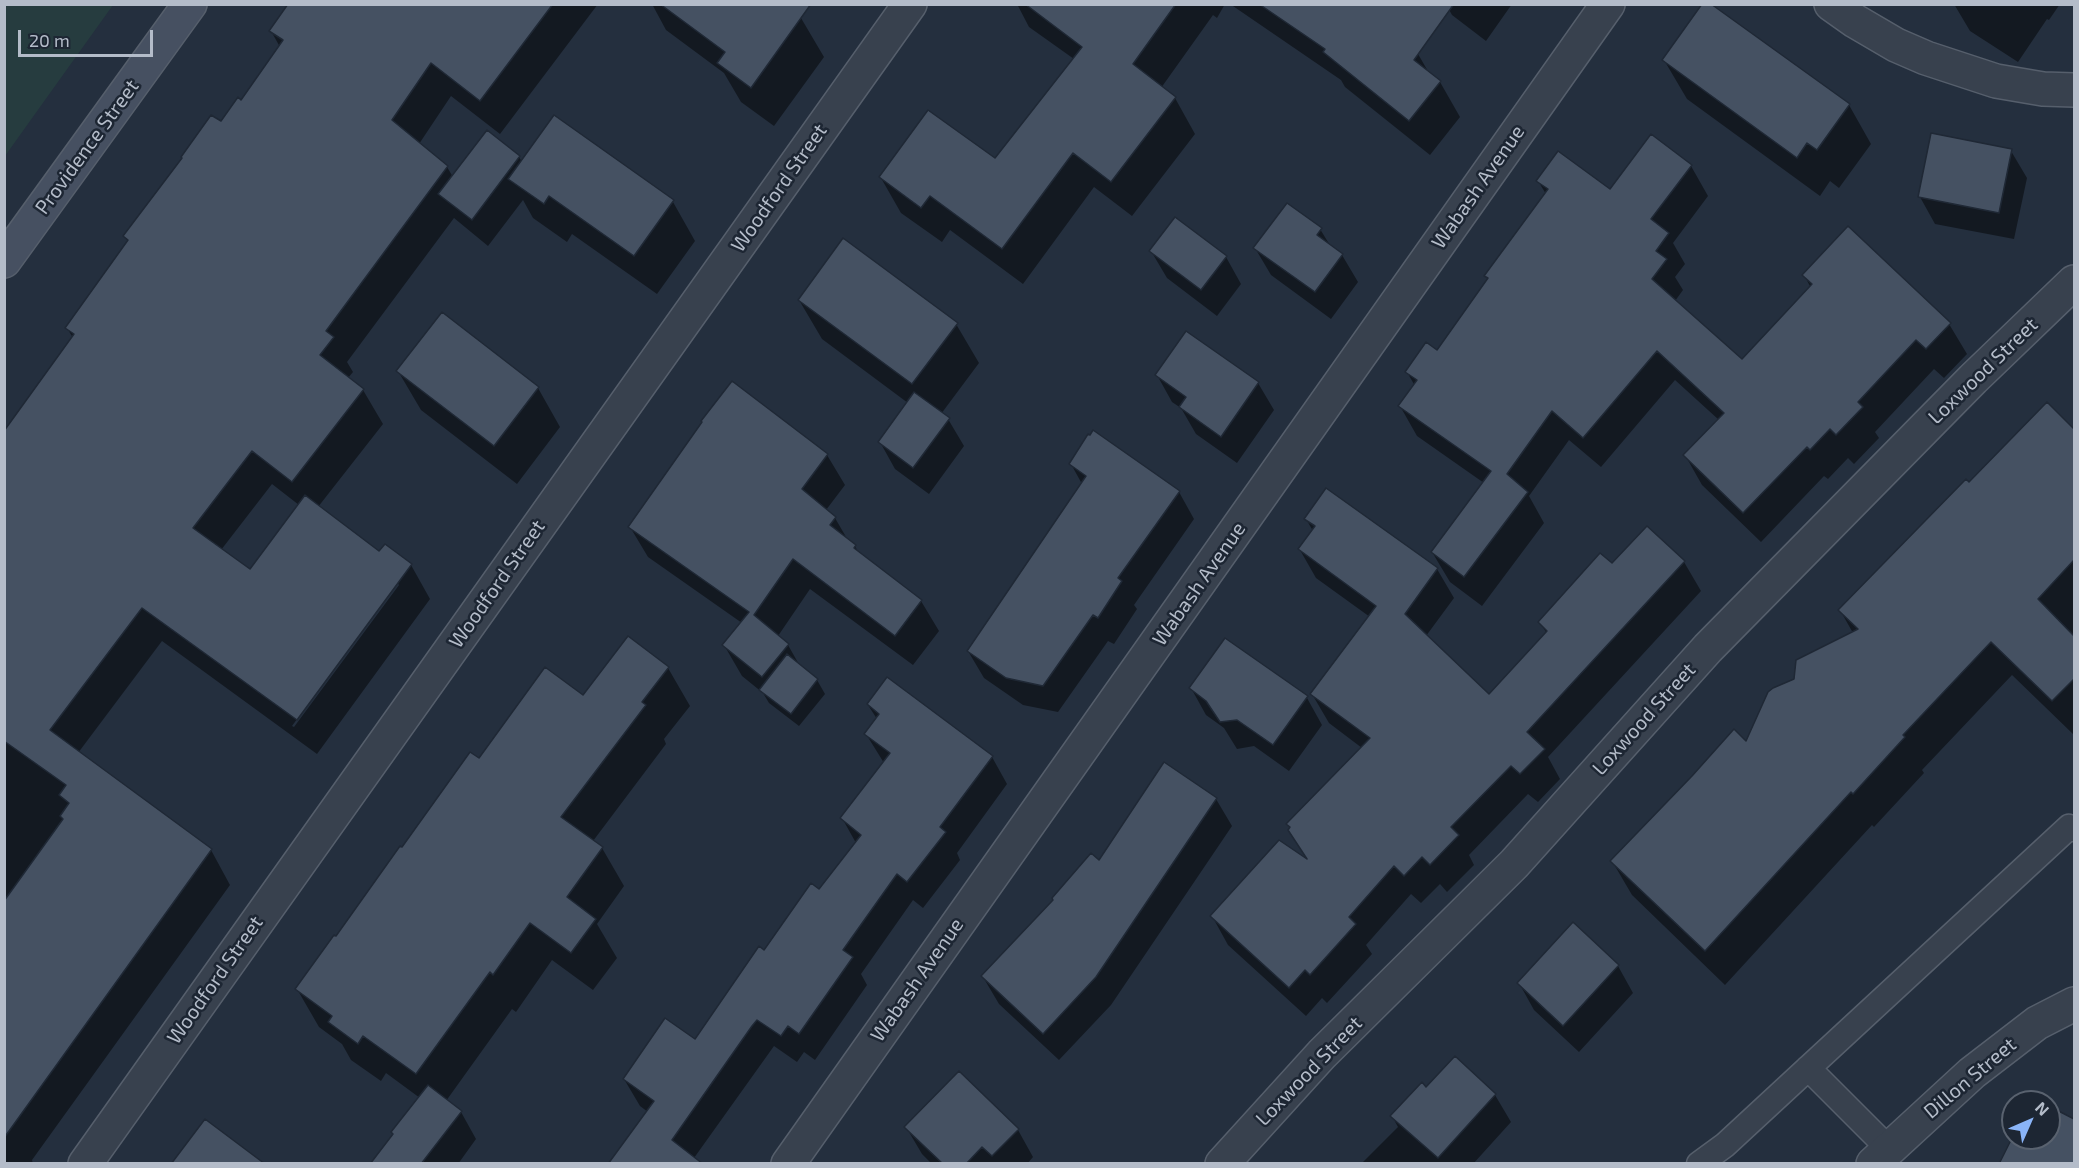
<!DOCTYPE html>
<html>
<head>
<meta charset="utf-8">
<style>
	body { margin:0 }
	#map { position:relative; width:2079px; height:1168px; overflow:hidden; background:#242f3e; font-family:"Exo 2",sans-serif }
	canvas { display:block }
	.frame { position:absolute; inset:0; border:6px solid #b4bcc9; pointer-events:none }
	.north { position:absolute; left:2001px; top:1090px; width:60px; height:60px; box-sizing:border-box; background:#1d2633; border:2px solid #59626f; border-radius:50%; rotate:45deg; font-size:16px; font-weight:700; line-height:24px; text-align:center; color:#b4bcc9 }
	.north::after { content:''; display:block; margin:auto; width:21px; height:27px; background:#8ab4f8; clip-path:polygon(50% 0,100% 100%,50% 72%,0 100%) }
	.scale { position:absolute; left:18px; top:30px; width:135px; height:27px; box-sizing:border-box; border:3px solid #b4bcc9; border-top:0; padding-left:8px; font-size:18px; line-height:21px; white-space:nowrap; color:#b4bcc9; -webkit-text-stroke:4px #1d2633; paint-order:stroke }
</style>
</head>
<body>
<div id="map">
<canvas width="2079" height="1168"></canvas>
<div class="frame"></div>
<div class="north">N</div>
<div class="scale">20 m</div>
</div>
<script>
const context = document.querySelector('canvas').getContext('2d');
context.lineJoin = 'round';
function paint(path, color) { context.fillStyle = color; context.fill(path, 'evenodd'); }
const toPath = rows => new Path2D(rows.map(r => 'M' + r).join(''));
function strokePath(path, color, width, dash) { context.strokeStyle = color; context.lineWidth = width; context.lineCap = dash ? 'butt' : 'round'; context.setLineDash(dash || []); context.stroke(path); }
function write(font, color, halo, rows, align = 'center') {
  context.font = font + ' "Exo 2",sans-serif'; context.lineWidth = 5; context.setLineDash([]); context.textBaseline = 'middle'; context.strokeStyle = halo; context.fillStyle = color; for (const [text, x, y, turn = 0] of rows) {
    context.save(); context.translate(x, y); context.rotate((+turn || 0) * Math.PI / 180); context.textAlign = isNaN(turn) ? turn : align; if (halo) context.strokeText(text, 0, 0); context.fillText(text, 0, 0); context.restore();
  }
}
const green = toPath([
	[5,4,113,5,5,156,4,5]
]);
const shadow = toPath([
	[308,4,598,4,500,134,451,96,419,144,447,167,453,177,519,157,522,162,673,202,695,241,657,294,572,234,567,242,533,218,523,200,488,246,454,218,347,362,353,372,348,378,363,390,383,424,318,507,379,553,411,565,430,599,317,754,162,641,78,753,211,850,230,885,32,1160,33,1164,4,1164,4,438,73,338,67,328,128,242,125,236,242,102,280,47,271,31],
	[272,484,299,505,250,571,221,550],
	[397,582,399,585,294,727,292,726],
	[652,4,783,4,801,18,824,57,774,126,741,102,724,73,666,30],
	[1017,4,1225,4,1217,18,1213,15,1161,88,1175,98,1195,134,1132,216,1094,187,1023,284,950,230,942,242,901,213,881,178,995,160,1074,59,1029,27],
	[1230,4,1352,4,1418,54,1429,73,1440,82,1460,117,1430,155,1345,87,1341,80],
	[1446,4,1512,4,1486,41,1452,15],
	[1954,4,2060,4,2049,20,2047,19,2018,62,1970,31],
	[1664,60,1849,105,1871,144,1839,188,1830,181,1820,196,1687,99],
	[2011,151,2027,178,2014,239,1935,224,1920,197],
	[1691,166,1708,196,1673,243,1685,264,1675,277,1683,290,1675,301,1742,361,1811,288,1804,275,1949,324,1967,354,1944,378,1934,369,1875,432,1879,438,1854,464,1848,458,1828,479,1824,476,1761,542,1702,485,1685,455,1719,420,1675,380,1601,467,1569,440,1529,496,1544,523,1482,606,1450,582,1432,552,1484,483,1417,436,1400,406,1415,386,1407,372,1437,352,1488,280,1486,276,1546,194,1538,181,1610,191],
	[1320,229,1331,247,1342,255,1358,282,1331,319,1271,275,1255,248],
	[1151,251,1226,257,1241,284,1217,316,1167,278],
	[799,300,956,324,979,363,941,414,948,419,964,446,929,494,895,469,880,442,908,403,822,339],
	[398,371,538,388,560,427,517,484,421,410],
	[1157,375,1258,383,1274,410,1237,463,1196,434,1181,408,1172,402],
	[2047,404,2074,431,2074,733,2073,734,2012,675,1922,770,1924,773,1874,827,1872,825,1725,985,1632,895,1612,861,1746,743,1796,680,1853,633,1840,610,1969,484],
	[827,455,845,485,826,510,835,518,849,542,855,546,859,554,921,601,939,631,913,665,810,589,778,636,788,645,801,668,817,680,825,694,799,726,769,703,763,693,742,676,724,645,742,623,648,557,630,527],
	[1071,464,1179,492,1194,519,1134,605,1137,609,1114,644,1108,641,1058,712,1023,705,984,678,968,651,1082,484],
	[1306,519,1437,569,1454,598,1426,636,1489,697,1547,634,1540,622,1612,565,1647,528,1684,562,1701,591,1548,757,1560,779,1538,802,1528,794,1469,855,1474,865,1447,892,1440,884,1421,903,1411,894,1366,945,1372,954,1327,1003,1322,998,1306,1016,1228,945,1212,916,1308,862,1290,830,1362,748,1329,723,1312,694,1370,617,1316,578,1300,550,1313,531],
	[668,668,690,706,664,739,666,744,593,841,602,848,624,886,597,924,617,958,593,990,552,960,516,1012,512,1009,446,1101,461,1112,476,1139,458,1164,372,1164,420,1098,386,1073,381,1081,351,1060,342,1044,319,1027,297,989,402,849,479,760,583,698],
	[1191,688,1307,698,1322,725,1289,771,1254,746,1237,749,1224,728,1206,715],
	[868,705,992,757,1007,784,957,853,960,860,923,908,913,900,861,974,867,985,815,1060,804,1052,797,1062,774,1046,694,1158,610,1164,648,1112,640,1106,624,1079,695,1041,764,952,819,891,856,843,842,818,884,763,866,734,877,719],
	[1216,799,1232,826,1111,1005,1059,1060,999,1004,983,977,1099,862],
	[1618,966,1633,993,1579,1052,1534,1010,1519,983],
	[1455,1058,1495,1095,1511,1122,1473,1164,1361,1164,1398,1127,1392,1116,1426,1089],
	[2049,1108,2074,1121,2074,1164,2001,1164,2014,1138,2049,1138],
	[906,1127,1018,1130,1033,1157,1027,1164,932,1164,922,1154]
]);
const building = toPath([
	[288,4,553,4,480,101,431,63,392,120,448,166,326,331,334,337,320,355,364,389,292,482,252,451,193,528,250,569,305,495,379,551,385,544,412,564,297,720,142,608,50,730,212,849,4,1138,4,901,63,819,60,816,69,803,59,795,66,785,4,741,4,431,74,334,65,328,128,240,123,236,182,158,181,157,211,115,221,121,238,97,241,100,283,40,269,31,288,4],
	[660,4,811,4,751,88,717,63,725,52,660,4],
	[1025,4,1176,4,1133,64,1176,97,1111,182,1073,153,1002,249,930,196,921,208,879,177,928,110,995,158,1082,47,1025,4],
	[1259,4,1454,4,1414,60,1441,81,1409,121,1323,52,1325,49,1259,4],
	[1702,4,1711,4,1850,104,1817,150,1807,143,1797,158,1662,60,1702,4],
	[554,115,674,200,634,256,549,196,544,204,508,179,554,115],
	[487,130,520,156,472,220,438,194,487,130],
	[1931,133,2012,149,1999,213,1918,197,1931,133],
	[1651,134,1692,165,1651,219,1669,233,1656,251,1667,259,1652,279,1742,359,1812,284,1802,275,1848,226,1951,323,1926,349,1916,340,1858,402,1863,407,1836,435,1830,429,1810,450,1807,447,1743,513,1683,455,1724,413,1657,351,1583,438,1552,411,1507,474,1528,492,1464,577,1431,552,1491,471,1398,406,1417,380,1405,372,1426,342,1437,350,1488,278,1484,276,1548,189,1536,181,1558,151,1610,189,1651,134],
	[1287,203,1322,228,1317,235,1343,254,1315,292,1253,248,1287,203],
	[1175,217,1227,256,1201,290,1149,251,1175,217],
	[843,238,958,323,912,384,798,300,843,238],
	[442,312,539,387,494,446,396,371,442,312],
	[1186,331,1259,382,1221,437,1179,407,1186,397,1155,375,1186,331],
	[732,381,828,454,802,489,836,517,830,525,856,545,854,548,922,600,895,636,793,559,754,615,789,644,762,677,722,645,749,612,628,527,702,422,701,421,732,381],
	[914,392,950,418,913,468,878,442,914,392],
	[2047,402,2074,429,2074,560,2038,599,2074,636,2074,679,2052,701,1991,642,1903,735,1905,737,1853,794,1851,792,1705,951,1610,861,1692,776,1734,729,1746,741,1768,692,1773,688,1794,679,1796,660,1858,629,1838,610,1966,479,1969,482,2047,402],
	[1093,430,1180,491,1118,578,1122,581,1098,618,1093,615,1043,686,1006,678,967,651,1086,476,1069,464,1088,434,1090,435,1093,430],
	[1326,488,1438,568,1405,614,1489,694,1547,631,1538,622,1600,553,1612,563,1647,526,1685,561,1527,732,1545,749,1520,774,1511,766,1451,827,1459,835,1430,865,1422,857,1404,876,1394,866,1349,917,1356,924,1310,975,1305,970,1289,988,1210,916,1279,840,1307,859,1288,830,1290,827,1286,824,1370,738,1310,694,1376,606,1298,549,1315,526,1304,519,1326,488],
	[628,636,669,667,642,702,646,705,561,817,603,847,567,897,596,919,571,953,530,923,493,975,490,972,416,1074,363,1036,358,1044,328,1022,332,1016,295,989,334,935,336,936,400,846,402,847,470,752,479,758,545,667,583,695,628,636],
	[1225,638,1308,696,1273,745,1237,720,1220,722,1206,701,1189,688,1225,638],
	[787,654,818,679,791,714,759,690,787,654],
	[887,677,993,756,940,827,946,832,907,882,897,874,843,950,853,957,799,1034,788,1026,781,1036,757,1020,752,1026,672,1140,703,1164,608,1164,654,1101,623,1079,665,1018,695,1039,759,946,764,950,811,883,819,889,861,835,840,818,890,753,864,734,879,714,867,704,887,677],
	[1164,762,1217,798,1096,977,1043,1034,981,976,1053,900,1052,898,1091,853,1099,860,1164,762],
	[1573,922,1619,965,1563,1026,1517,983,1573,922],
	[1455,1056,1496,1094,1438,1158,1390,1116,1422,1082,1426,1087,1455,1056],
	[959,1071,1019,1129,992,1156,982,1147,966,1164,943,1164,904,1127,959,1071],
	[428,1085,462,1111,421,1164,370,1164,393,1134,391,1132,428,1085],
	[2049,1106,2074,1119,2074,1164,1999,1164,2013,1136,2013,1138,2049,1138,2049,1106],
	[205,1119,265,1164,171,1164,205,1119]
]);
const lane = toPath([
	[1808,1068,1889,1149],
	[1699,1164,1725,1145,2069,827,2074,829]
]);
const street = toPath([
	[1831,4,1855,21,1896,45,1926,58,1996,81,2043,89,2074,90],
	[85,1164,910,4],
	[788,1164,1608,4],
	[1222,1164,1322,1054,1514,864,1708,648,1973,379,2074,282],
	[1873,1164,1972,1073,2037,1023,2074,1004]
]);
const secondary = toPath([
	[4,261,190,4]
]);
const streetNames = [
	["Providence Street",87,147,-54],
	["Wabash Avenue",1478,187,-55],
	["Woodford Street",779,188,-55],
	["Loxwood Street",1983,371,-44],
	["Woodford Street",497,584,-55],
	["Wabash Avenue",1199,584,-55],
	["Loxwood Street",1644,719,-48],
	["Woodford Street",215,980,-55],
	["Wabash Avenue",917,980,-55],
	["Loxwood Street",1309,1071,-46],
	["Dillon Street",1970,1078,-40]
];
paint(green, '#263c3f');
paint(shadow, '#0007');
paint(building, '#455162');
strokePath(building, '#1f2835', 1.5);
strokePath(lane, '#565f6c', 27);
strokePath(street, '#565f6c', 36);
strokePath(secondary, '#565f6c', 36);
strokePath(lane, '#38414e', 24);
strokePath(street, '#38414e', 33);
strokePath(secondary, '#465061', 33);
write('20px', '#b4bcc9', '#1d2633', streetNames);
</script>
</body>
</html>
